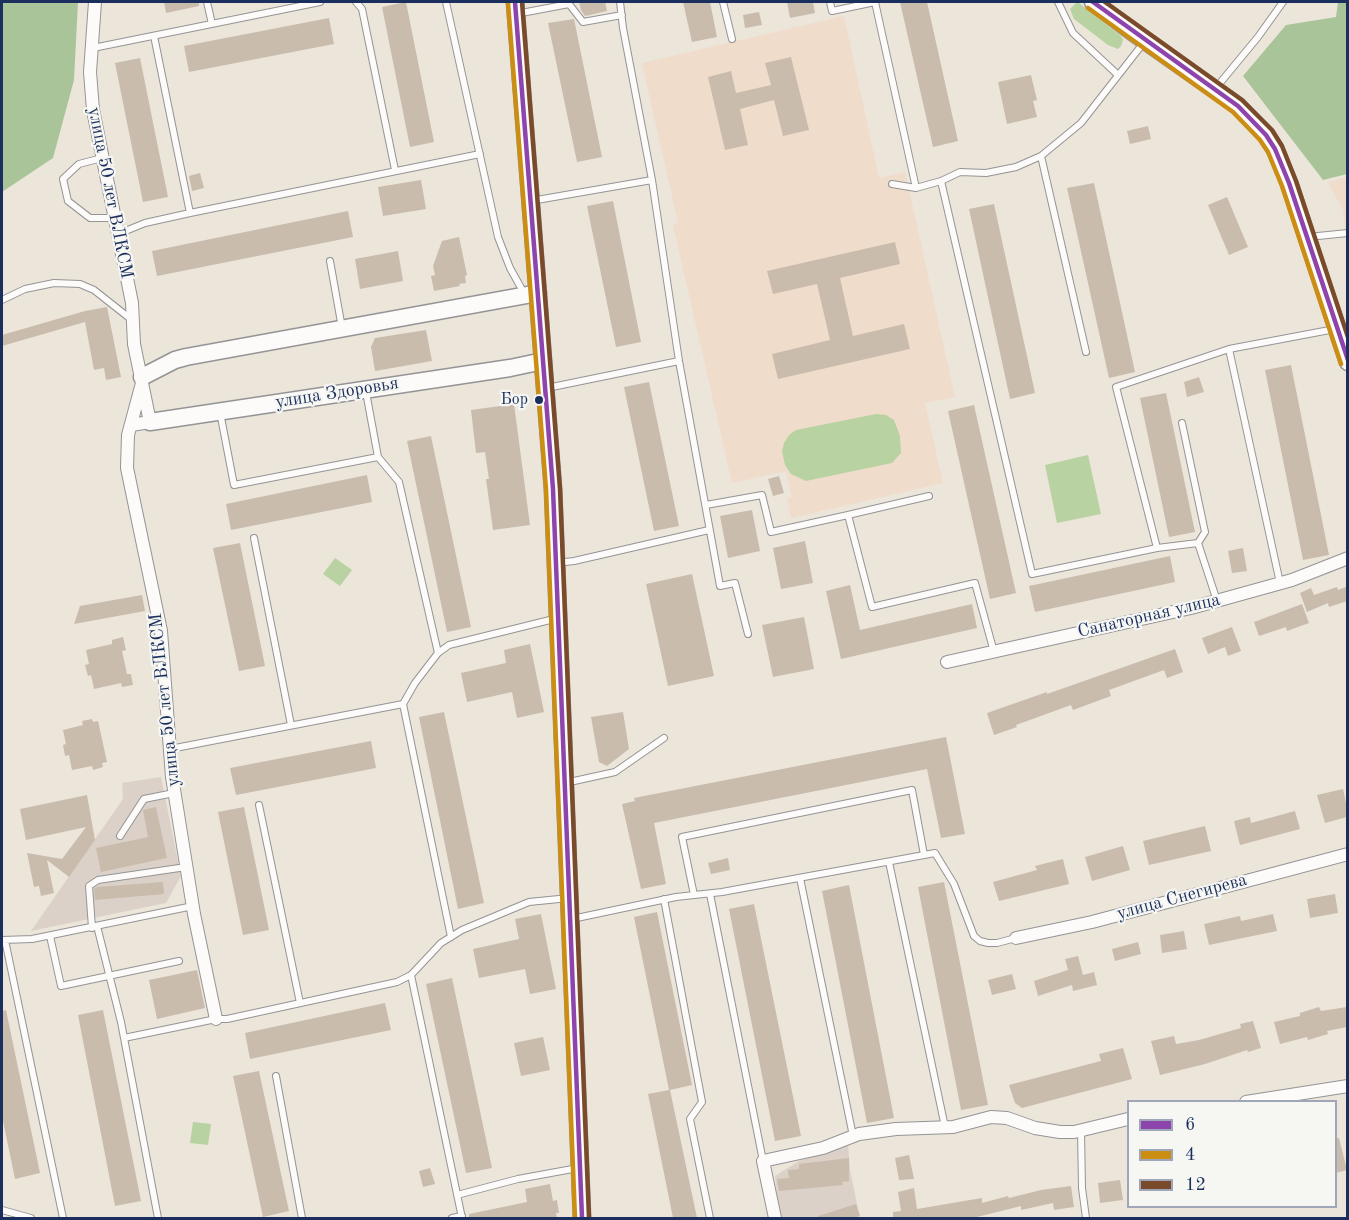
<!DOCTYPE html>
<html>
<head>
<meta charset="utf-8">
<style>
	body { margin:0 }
	#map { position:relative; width:1349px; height:1220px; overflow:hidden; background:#ece5da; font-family:"Old Standard TT",serif }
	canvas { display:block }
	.frame { position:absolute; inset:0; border:3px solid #1b2f5e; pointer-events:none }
	.legend { position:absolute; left:1127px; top:1100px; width:210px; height:108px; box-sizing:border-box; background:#f6f6f2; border:2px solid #9ea6b7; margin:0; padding:8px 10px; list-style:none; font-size:18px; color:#1b2f5e }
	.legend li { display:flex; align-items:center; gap:12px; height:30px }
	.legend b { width:30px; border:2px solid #9ea6b7 }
</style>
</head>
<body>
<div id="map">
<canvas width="1349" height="1220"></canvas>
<div class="frame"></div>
<ul class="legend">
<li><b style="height:8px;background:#8e44ad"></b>6</li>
<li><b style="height:8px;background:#cb8e13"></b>4</li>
<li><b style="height:8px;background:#7a4b2a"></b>12</li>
</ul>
</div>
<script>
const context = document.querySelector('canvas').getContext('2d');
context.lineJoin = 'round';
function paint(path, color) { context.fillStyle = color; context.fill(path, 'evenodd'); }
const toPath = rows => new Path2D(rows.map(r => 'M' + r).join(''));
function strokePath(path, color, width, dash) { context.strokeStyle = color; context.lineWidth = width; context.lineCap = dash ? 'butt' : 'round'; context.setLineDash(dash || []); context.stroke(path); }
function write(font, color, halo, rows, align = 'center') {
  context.font = font + ' "Old Standard TT",serif'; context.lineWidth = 4.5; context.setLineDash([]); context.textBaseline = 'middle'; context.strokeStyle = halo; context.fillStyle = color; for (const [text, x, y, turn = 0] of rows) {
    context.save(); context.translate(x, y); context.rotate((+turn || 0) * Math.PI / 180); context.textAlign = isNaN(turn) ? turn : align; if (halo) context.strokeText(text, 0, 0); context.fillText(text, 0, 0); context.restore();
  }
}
const built = toPath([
	[844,16,879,178,905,172,955,397,925,403,943,483,791,518,787,499,792,497,786,471,732,483,673,225,678,223,642,63],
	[1347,177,1347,249,1343,210,1328,182]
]);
const industrial = toPath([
	[161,777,181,876,166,903,31,931,123,799,122,783],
	[848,1143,850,1170,860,1218,780,1218,775,1176,799,1161]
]);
const green = toPath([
	[1076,3,1079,3,1121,36,1123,40,1121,46,1118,49,1108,45,1074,19,1070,9],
	[876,414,886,415,894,420,900,436,901,453,892,463,806,481,791,474,785,465,782,451,784,443,789,435,796,430],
	[1088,455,1101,514,1057,523,1045,465],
	[335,558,352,570,340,586,323,574],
	[193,1122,211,1124,208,1145,190,1143]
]);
const forest = toPath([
	[2,2,78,2,74,80,53,158,2,192],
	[1338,2,1347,2,1347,174,1323,180,1243,76,1286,25,1336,17]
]);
const building = toPath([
	[164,2,199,2,199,6,166,13],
	[406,2,434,142,410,147,382,7],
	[579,2,605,2,607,11,585,16,581,10],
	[683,2,710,2,717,37,692,42],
	[787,2,813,2,815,13,790,18],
	[900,2,927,2,958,141,933,147],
	[759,12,762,25,745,28,743,15],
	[329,18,334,44,189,72,184,46],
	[574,19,602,157,577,162,548,23],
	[791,57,809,130,783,136,774,100,740,109,748,145,725,150,708,77,731,71,736,93,771,85,765,63],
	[140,58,168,197,143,202,115,63],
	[1031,75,1037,100,1033,101,1037,117,1007,124,998,82],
	[1148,126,1151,139,1130,144,1127,131],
	[200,173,204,188,192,191,189,176],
	[421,180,426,209,383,216,378,187],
	[1094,183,1135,372,1109,378,1067,188],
	[1227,197,1248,247,1229,255,1208,205],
	[613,201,641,342,616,347,587,206],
	[994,204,1035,393,1010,399,969,209],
	[348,211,353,237,157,276,152,251],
	[459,237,467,275,465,276,466,283,459,284,460,286,434,291,431,276,435,275,433,266,442,241],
	[895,242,900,264,840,278,853,336,904,324,910,349,778,379,772,354,830,340,817,284,773,294,767,271],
	[398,251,403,281,360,289,355,259],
	[107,307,121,377,106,380,104,368,94,370,85,322,2,346,2,335,85,311],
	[426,330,432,361,375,371,371,347,375,338],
	[1291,365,1329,555,1303,560,1265,370],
	[1199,377,1204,392,1187,397,1184,382],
	[649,382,679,526,654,531,624,387],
	[1166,393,1195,532,1169,537,1140,398],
	[514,404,530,525,493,530,486,479,489,479,485,452,476,453,471,410],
	[974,405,1016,593,990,599,948,411],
	[431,436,471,627,447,632,407,441],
	[367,475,372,502,231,530,226,504],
	[779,476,784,493,773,496,768,479],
	[752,510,760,551,728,558,720,516],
	[805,541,813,583,781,589,773,548],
	[240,543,265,666,239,671,213,548],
	[1243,548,1247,571,1232,573,1228,551],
	[1170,556,1175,582,1035,612,1029,586],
	[692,574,714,676,668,686,646,584],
	[850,585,860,630,972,604,977,628,841,659,826,591],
	[1337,587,1338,590,1346,587,1347,601,1329,607,1328,603,1307,612,1300,593,1311,588,1314,595],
	[142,595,145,611,74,624,80,606],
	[1302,604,1309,623,1287,631,1286,627,1259,636,1254,622],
	[804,617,814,669,773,677,762,625],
	[1232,627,1241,651,1228,656,1225,647,1208,654,1202,638],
	[123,637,126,650,122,651,127,674,131,674,133,685,122,687,121,683,94,689,91,675,88,676,85,665,89,664,86,650,112,644,112,640],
	[530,644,544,712,517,718,512,692,467,702,461,673,506,663,504,650],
	[1175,649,1183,672,1167,678,1164,670,1109,690,1111,696,1073,710,1071,705,1016,725,1017,727,994,735,987,713,1047,692,1047,694],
	[444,712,484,903,458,909,419,717],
	[623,712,629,749,607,766,599,762,591,717],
	[92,719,93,722,98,721,107,762,102,763,103,767,93,770,92,766,72,770,69,755,65,756,63,745,66,744,63,730,83,725,82,721],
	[946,737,965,834,941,838,927,769,654,823,666,884,641,889,622,804,635,801,634,798],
	[371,741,376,768,236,795,230,768],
	[1343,789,1347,808,1347,817,1325,823,1317,795],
	[87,795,95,840,69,877,47,860,54,893,41,896,39,886,34,887,27,853,62,859,86,827,26,840,20,809],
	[156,807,167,858,101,872,96,848,148,837,143,810],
	[244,807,269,930,243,935,218,812],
	[1295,811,1300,829,1240,845,1234,821,1250,817,1251,823],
	[1205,826,1211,851,1149,865,1143,841],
	[1123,846,1130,870,1092,881,1085,857],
	[728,858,730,870,711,874,708,863],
	[1063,859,1069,884,999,901,993,882,1037,870,1035,866],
	[163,882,164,894,95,900,94,889,97,887],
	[944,882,988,1105,961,1110,918,887],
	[849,885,894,1118,867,1123,822,891],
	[1335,894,1338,913,1310,918,1307,899],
	[754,904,801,1136,775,1141,729,909],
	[657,912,692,1085,670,1090,697,1218,673,1218,648,1094,669,1090,634,917],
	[541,914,556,989,530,994,525,969,479,978,473,949,519,939,515,919],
	[1273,914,1277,931,1209,945,1204,924,1240,916,1241,921],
	[1184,931,1187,949,1162,953,1160,935],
	[1138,942,1141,954,1115,961,1112,949],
	[1078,956,1083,975,1094,972,1097,985,1073,991,1072,985,1038,996,1034,981,1068,970,1065,959],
	[197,970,205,1008,157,1019,149,980],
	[1012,974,1016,989,992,995,988,980],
	[452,978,492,1168,466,1173,426,984],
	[385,1003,391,1030,250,1059,245,1033],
	[1319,1007,1321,1011,1347,1007,1347,1027,1327,1031,1328,1034,1308,1040,1307,1037,1280,1044,1274,1022,1300,1016,1300,1013],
	[6,1010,40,1173,15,1179,2,1116,2,1011],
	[103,1010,141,1201,115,1206,78,1015],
	[1253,1021,1261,1048,1248,1052,1247,1050,1205,1064,1160,1075,1151,1041,1174,1036,1176,1044,1199,1040,1241,1028,1240,1024],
	[543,1037,550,1070,521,1076,514,1043],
	[1123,1048,1132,1079,1022,1108,1015,1103,1009,1085,1101,1061,1099,1054],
	[259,1071,289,1211,263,1217,233,1076],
	[1335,1138,1339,1138,1347,1170,1335,1173],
	[909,1155,914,1179,899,1180,895,1158],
	[849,1158,849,1181,842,1182,843,1185,779,1191,777,1179,789,1178,788,1170,799,1169,799,1164],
	[430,1168,435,1184,423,1187,419,1171],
	[1120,1180,1123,1200,1100,1203,1098,1183],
	[550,1184,553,1201,557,1200,559,1213,556,1213,557,1218,469,1218,469,1214,527,1202,525,1189],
	[1071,1186,1074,1207,1054,1210,1053,1203,1021,1210,1021,1206,973,1218,893,1218,893,1212,901,1211,898,1192,914,1188,917,1209,982,1198,982,1203,1008,1196,1009,1198,1041,1190],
	[856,1204,860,1216,852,1218,818,1218,818,1216]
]);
const lane = toPath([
	[207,2,212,24],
	[356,2,362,9,395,170],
	[446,2,498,237,510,268,525,295],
	[620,2,623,28,652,180,679,361,720,586,735,583,748,634],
	[723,2,732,39],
	[830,2,832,11,875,2,916,188],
	[1058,2,1073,33,1118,75],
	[516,14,569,4,583,22,622,15],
	[154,36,190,213],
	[93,48,320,2],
	[1215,89,1258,37,1283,2],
	[1041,156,1086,352],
	[102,158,79,164,63,179,68,201,90,218,113,218],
	[941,181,1032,574,1157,548,1198,543],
	[892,184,916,188,941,181,960,172,986,173,1016,167,1041,156,1081,123,1145,41],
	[531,201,652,180],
	[118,234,145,223,190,213,480,154],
	[1308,237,1348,233],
	[330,261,342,328],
	[2,300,25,289,54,283,80,284,94,290,132,320],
	[547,388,679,361],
	[366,392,378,457,399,482,438,653],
	[220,412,234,485,378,457],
	[1182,423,1205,532,1198,543,1217,601],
	[706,505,762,495,771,532,848,515,872,607,975,583,994,652],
	[848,515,929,496],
	[254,538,291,725],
	[1157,548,1116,387,1229,349],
	[556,563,574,561,709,530],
	[1280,583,1229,349,1335,329],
	[403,704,451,937],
	[170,749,403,704,415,683,438,653,449,645,558,618],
	[565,783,615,772,664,738],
	[259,805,300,1003],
	[120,836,144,799,174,793],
	[889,862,945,1127],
	[800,878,853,1136],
	[710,894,763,1161],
	[694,895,682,837,912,790,924,855],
	[664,899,702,1102,690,1119,710,1218],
	[572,919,676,897,722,892,935,853,954,884,974,936,980,941,988,943,997,943,1016,938],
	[97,926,121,1022,158,1218],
	[92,928,89,886,98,880,186,867],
	[50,936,61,986,179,961],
	[2,940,32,939,193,906],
	[5,940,63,1218],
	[411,975,462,1218],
	[124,1038,216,1019,227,1019,397,982,411,975,441,943,462,930,529,902,569,898],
	[276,1076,302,1218],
	[1081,1131,1082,1188,1086,1218],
	[457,1195,518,1179,578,1168],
	[2,1210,31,1218],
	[452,1218,462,1216]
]);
const street = toPath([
	[95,2,90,72,93,110,132,303,134,344,150,422,131,425],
	[142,383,128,435,127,468,161,631,172,777,194,914,216,1019],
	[947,662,1191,608,1292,580,1348,558],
	[1016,938,1092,922,1348,854],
	[1246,1102,1348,1086],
	[775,1218,763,1161,823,1148,859,1134,896,1129,953,1127,991,1117,1007,1118,1035,1128,1060,1132,1074,1132,1128,1119]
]);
const secondary = toPath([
	[515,2,553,489,582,1218],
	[1093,2,1131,31,1238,106,1266,135,1275,149,1289,183,1348,362],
	[142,377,175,360,186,357,538,293],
	[150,422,510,368,543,361]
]);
const bus1 = toPath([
	[515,2,553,489,582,1218],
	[1093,2,1238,106,1266,135,1275,149,1289,183,1348,360]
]);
const bus2 = toPath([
	[508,3,546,489,575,1218],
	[1088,8,1233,112,1260,140,1268,152,1282,186,1341,364]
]);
const bus3 = toPath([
	[522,2,560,489,589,1218],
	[1105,2,1242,100,1272,130,1282,146,1296,181,1348,337]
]);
const markers = [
	[539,400,5,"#1b2f5e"]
];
const busNames = [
	["Бор",528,400]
];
const streetNames = [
	["улица 50 лет ВЛКСМ",110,193,79],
	["улица Здоровья",337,393,-9],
	["Санаторная улица",1149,616,-13],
	["улица 50 лет ВЛКСМ",165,700,-96],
	["улица Снегирева",1182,897,-15]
];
paint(built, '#f0dccb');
paint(industrial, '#dcd1c8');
paint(green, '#b9d2a1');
paint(forest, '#aac49a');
paint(building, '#cabcad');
strokePath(lane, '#949496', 8);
strokePath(street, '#949496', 14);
strokePath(secondary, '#949496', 19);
strokePath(lane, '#fcfbf9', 6);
strokePath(street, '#fcfbf9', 12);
strokePath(secondary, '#fcfbf9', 16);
strokePath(bus1, '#8e44ad', 4.5);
strokePath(bus2, '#cb8e13', 4.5);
strokePath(bus3, '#7a4b2a', 4.5);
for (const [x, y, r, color] of markers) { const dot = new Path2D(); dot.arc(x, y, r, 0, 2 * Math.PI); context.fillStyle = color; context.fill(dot); strokePath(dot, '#f6f6f2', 2); }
write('16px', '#1b2f5e', '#f6f6f2', busNames, 'right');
write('18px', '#1b2f5e', '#f6f6f2', streetNames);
</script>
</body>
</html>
